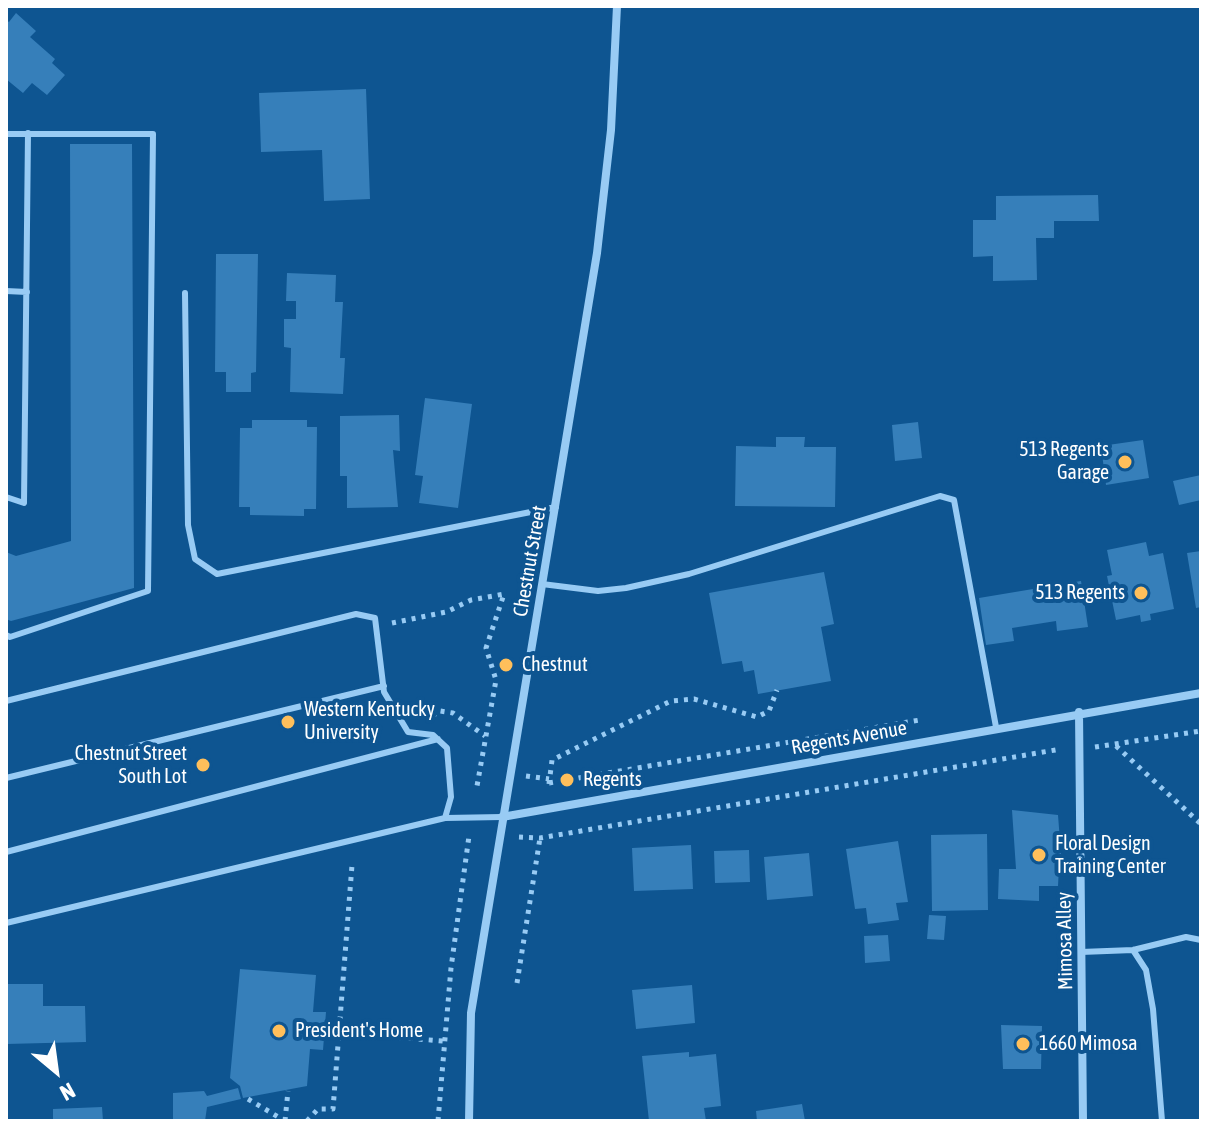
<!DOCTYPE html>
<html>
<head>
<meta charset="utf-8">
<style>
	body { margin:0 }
	#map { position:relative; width:1207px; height:1127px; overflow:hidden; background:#0e5591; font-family:"Asap Condensed",sans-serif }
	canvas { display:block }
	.frame { position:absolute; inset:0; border:8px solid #fff; pointer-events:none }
	.north { position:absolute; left:16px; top:1031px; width:80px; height:80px; -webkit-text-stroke:6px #0e5591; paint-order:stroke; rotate:151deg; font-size:22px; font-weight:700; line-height:32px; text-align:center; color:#fff }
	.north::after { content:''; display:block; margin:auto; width:28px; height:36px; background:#fff; clip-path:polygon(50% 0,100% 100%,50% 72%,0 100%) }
</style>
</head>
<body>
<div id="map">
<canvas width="1207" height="1127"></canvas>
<div class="frame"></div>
<div class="north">N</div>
</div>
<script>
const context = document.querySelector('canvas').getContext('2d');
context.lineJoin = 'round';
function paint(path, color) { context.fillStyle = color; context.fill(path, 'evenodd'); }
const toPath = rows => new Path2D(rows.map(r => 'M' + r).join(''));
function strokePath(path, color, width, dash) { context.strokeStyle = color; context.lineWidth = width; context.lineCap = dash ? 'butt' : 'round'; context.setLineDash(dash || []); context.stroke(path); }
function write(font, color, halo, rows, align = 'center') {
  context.font = font + ' "Asap Condensed",sans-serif'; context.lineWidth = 8; context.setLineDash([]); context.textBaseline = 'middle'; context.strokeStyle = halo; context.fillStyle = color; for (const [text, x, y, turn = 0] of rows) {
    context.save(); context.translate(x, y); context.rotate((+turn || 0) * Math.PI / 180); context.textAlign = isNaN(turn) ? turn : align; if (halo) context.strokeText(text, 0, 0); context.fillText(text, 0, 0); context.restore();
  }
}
const building = toPath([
	[16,13,36,31,30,37,55,59,52,63,65,75,47,95,32,83,23,93,6,79,6,20,9,22],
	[366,89,370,199,324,201,322,150,261,152,259,93],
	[70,144,132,144,134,588,11,621,6,619,6,552,16,556,71,541],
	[1098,195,1099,221,1054,221,1054,238,1036,238,1037,280,993,281,993,256,973,257,973,220,996,220,996,196],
	[216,254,258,254,256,372,251,373,251,392,226,392,226,372,215,372],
	[287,273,336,275,335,302,343,302,340,358,345,358,343,394,290,392,291,348,284,347,284,319,296,319,296,301,286,301],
	[425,398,472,404,458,508,419,503,423,476,415,475],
	[399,415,400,451,393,450,398,507,347,508,347,476,340,476,340,416],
	[252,420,307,420,307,427,317,427,316,509,304,509,304,516,250,515,250,507,239,507,240,428,252,428],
	[918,422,922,458,895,461,892,425],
	[776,437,805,437,804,447,836,447,835,507,735,506,736,446,776,447],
	[1143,440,1149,478,1106,485,1101,446],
	[1201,475,1201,500,1179,505,1173,481],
	[1146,542,1149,556,1163,553,1174,609,1150,614,1151,620,1141,622,1140,615,1116,620,1107,576,1112,575,1107,550],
	[1201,551,1201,607,1196,608,1187,553],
	[824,572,834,624,821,627,831,681,758,694,754,670,744,672,742,661,722,664,709,593],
	[1081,581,1088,627,1057,631,1056,621,1012,628,1014,641,986,645,979,598],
	[1012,810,1058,815,1062,867,1059,867,1058,886,1039,886,1039,901,998,899,999,869,1016,869],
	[987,834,988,910,932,911,931,835],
	[898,841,908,902,896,903,899,920,868,924,866,908,855,909,846,849],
	[691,845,693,889,634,891,632,848],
	[749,850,750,882,715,883,714,851],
	[809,853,813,896,767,900,764,857],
	[929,915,946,916,944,940,927,939],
	[888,935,890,961,865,963,864,936],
	[240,969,316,975,313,1012,326,1012,323,1050,310,1049,307,1086,243,1098,240,1086,230,1078],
	[6,984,43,984,43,1006,85,1006,86,1042,6,1044],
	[692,985,695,1023,636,1029,632,990],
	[1001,1025,1042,1026,1041,1069,1003,1069],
	[689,1052,689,1057,716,1054,721,1106,704,1108,706,1121,649,1121,642,1056],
	[238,1088,241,1099,207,1107,205,1121,173,1121,173,1093,204,1091,207,1096],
	[802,1104,805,1121,757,1121,756,1111],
	[102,1107,103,1121,53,1121,53,1109]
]);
const path = toPath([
	[392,623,446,612,471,600,504,594,486,648,496,680,477,786],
	[432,716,440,711,453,713,485,736],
	[1116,746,1201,824],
	[1095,747,1201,731],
	[526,776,549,779],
	[549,783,920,720],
	[549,784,552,760,671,701,694,699,757,717,769,711,777,690],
	[519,837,540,838,1061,749],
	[517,983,540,838],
	[329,1032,443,1041],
	[248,1099,285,1121],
	[285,1121,288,1091],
	[307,1121,318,1109,333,1109,352,865],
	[438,1121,451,968,469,836]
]);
const lane = toPath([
	[6,134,153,134,148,591,10,637,6,635],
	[6,291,27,292],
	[185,293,188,525,195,559,217,574,556,507],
	[6,497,24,503,28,133],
	[542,584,598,591,626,588,689,574,940,496,954,500,996,727],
	[6,701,356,614,375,618,384,692,408,732,433,735,447,748,451,797,445,818,502,817],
	[6,778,384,686],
	[6,852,438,739],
	[6,923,445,818],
	[1133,950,1146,970,1153,1009,1162,1121],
	[1081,952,1133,950,1186,937,1201,940]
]);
const street = toPath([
	[1079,712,1083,1121],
	[502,817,1201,693],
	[469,1121,471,1013,597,253,611,130,617,6]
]);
const markers = [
	[1125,462,8,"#ffbf5b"],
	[1141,593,8,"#ffbf5b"],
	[506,665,8,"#ffbf5b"],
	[288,722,8,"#ffbf5b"],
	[203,765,8,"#ffbf5b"],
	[567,780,8,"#ffbf5b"],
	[1039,855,8,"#ffbf5b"],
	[279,1031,8,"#ffbf5b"],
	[1023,1044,8,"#ffbf5b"]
];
const poiNames = [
	["513 Regents",1109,450,"right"],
	["Garage",1109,473,"right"],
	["513 Regents",1125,593,"right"],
	["Chestnut",522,665],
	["Western Kentucky",304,710],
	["University",304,733],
	["Chestnut Street",187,754,"right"],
	["South Lot",187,777,"right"],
	["Regents",583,780],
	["Floral Design",1055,844],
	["Training Center",1055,867],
	["President's Home",295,1031],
	["1660 Mimosa",1039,1044]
];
const streetNames = [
	["Chestnut Street",530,561,-80],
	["Regents Avenue",849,738,-10],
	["Mimosa Alley",1065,941,-91]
];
paint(building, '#367fba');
strokePath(path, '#98cbf4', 5, [4, 6]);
strokePath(lane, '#98cbf4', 6);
strokePath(street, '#98cbf4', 8);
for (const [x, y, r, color] of markers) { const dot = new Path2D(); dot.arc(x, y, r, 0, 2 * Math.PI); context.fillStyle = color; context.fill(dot); strokePath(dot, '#0e5591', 3); }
write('20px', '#fff', '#0e5591', poiNames, 'left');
write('20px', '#fff', '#0e5591', streetNames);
</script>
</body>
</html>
